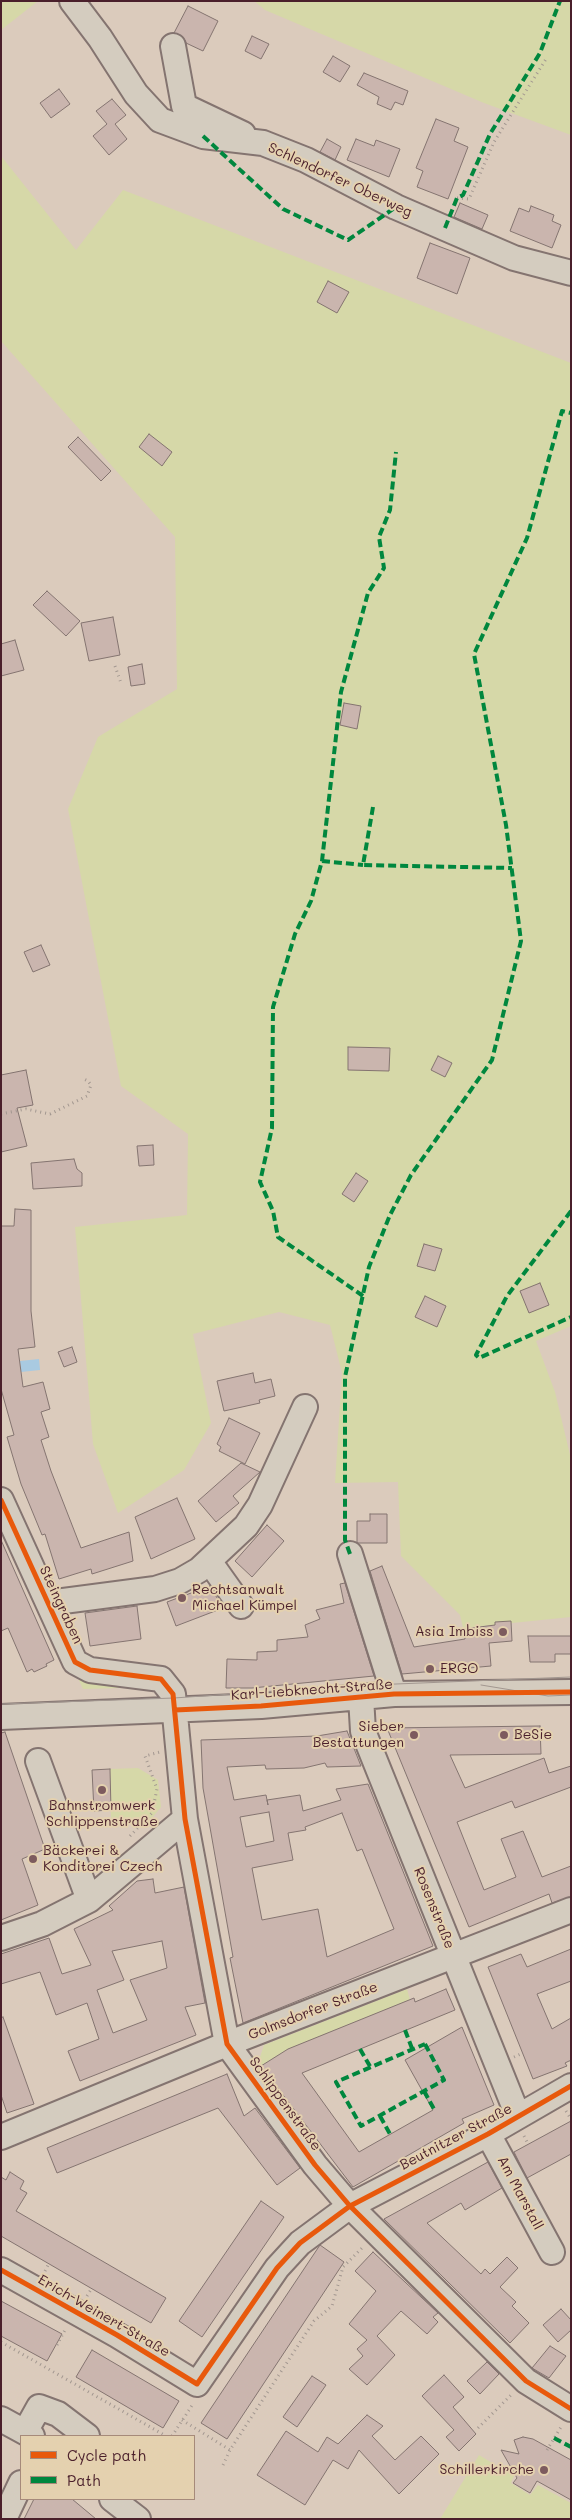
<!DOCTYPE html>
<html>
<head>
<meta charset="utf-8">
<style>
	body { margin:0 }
	#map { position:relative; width:572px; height:2520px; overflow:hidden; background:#dbcbbc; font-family:Mali,sans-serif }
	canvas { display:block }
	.frame { position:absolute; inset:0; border:2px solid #4a1f2b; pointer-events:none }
	.legend { position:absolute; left:20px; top:2435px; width:175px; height:65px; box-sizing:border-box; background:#e4d1af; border:1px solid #a68a7a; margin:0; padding:6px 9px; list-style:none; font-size:15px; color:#4a1f2b }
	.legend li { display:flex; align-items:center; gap:10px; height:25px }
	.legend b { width:25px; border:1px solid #a68a7a }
</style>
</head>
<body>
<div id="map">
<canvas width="572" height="2520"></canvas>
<div class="frame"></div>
<ul class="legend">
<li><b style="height:6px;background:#e8590c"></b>Cycle path</li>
<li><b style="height:6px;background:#00873e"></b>Path</li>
</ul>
</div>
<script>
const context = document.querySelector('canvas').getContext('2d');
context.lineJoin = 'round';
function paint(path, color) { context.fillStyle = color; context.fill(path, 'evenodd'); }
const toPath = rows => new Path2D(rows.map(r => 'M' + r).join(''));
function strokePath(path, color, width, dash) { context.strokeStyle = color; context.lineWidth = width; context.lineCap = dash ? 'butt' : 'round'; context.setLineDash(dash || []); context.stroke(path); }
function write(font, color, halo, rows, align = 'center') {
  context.font = font + ' Mali,sans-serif'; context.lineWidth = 4; context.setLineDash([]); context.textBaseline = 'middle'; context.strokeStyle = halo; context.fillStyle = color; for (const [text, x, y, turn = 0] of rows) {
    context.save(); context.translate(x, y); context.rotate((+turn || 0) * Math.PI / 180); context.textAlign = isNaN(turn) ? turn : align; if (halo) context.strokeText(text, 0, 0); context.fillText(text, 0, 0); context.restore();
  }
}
const green = toPath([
	[1,1,38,1,1,30],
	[254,1,571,1,571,135,484,103,265,10],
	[1,156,76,250,123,190,571,363,571,1326,536,1341,555,1392,571,1459,571,1617,463,1628,460,1615,401,1556,398,1482,335,1483,342,1373,330,1325,279,1312,193,1334,211,1423,184,1470,118,1513,93,1444,75,1227,187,1215,188,1134,121,1086,68,809,98,737,177,689,175,537,1,341],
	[77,1676,158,1687,83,1689],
	[138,1768,158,1780,161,1807,152,1818,111,1819,110,1769],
	[407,1989,410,2000,287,2050,261,2066,258,2063,264,2045],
	[479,2455,514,2476,511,2483,530,2495,538,2485,571,2503,571,2519,440,2519]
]);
const water = toPath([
	[39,1359,40,1370,21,1372,20,1361]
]);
const building = toPath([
	[188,6,218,21,203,51,186,43,183,37,174,33,188,6],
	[252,36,269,44,261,59,245,51,252,36],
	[333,56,350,66,340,82,323,72,333,56],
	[364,73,408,91,403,105,395,102,391,110,377,104,379,97,357,85,364,73],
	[59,89,70,104,51,118,40,103,59,89],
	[112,99,126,115,115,124,127,139,109,155,93,136,107,124,96,111,112,99],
	[436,119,459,128,454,141,468,147,448,199,417,187,423,171,416,168,436,119],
	[327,139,341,147,335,160,320,152,327,139],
	[356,139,374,146,376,140,400,149,389,177,347,160,356,139],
	[460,203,488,215,482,229,454,217,460,203],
	[531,206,554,215,552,221,561,225,552,248,510,231,519,208,529,212,531,206],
	[430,243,470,258,457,294,417,278,430,243],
	[328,281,349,292,337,313,317,302,328,281],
	[149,434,172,452,162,466,139,447,149,434],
	[78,437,111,471,101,481,68,447,78,437],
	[47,591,80,621,66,636,33,605,47,591],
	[113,617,120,655,89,661,81,623,113,617],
	[15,640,24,670,1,676,1,644,15,640],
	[142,664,145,684,131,686,128,667,142,664],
	[344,703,361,706,357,729,340,725,344,703],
	[41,945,50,965,33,972,24,952,41,945],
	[348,1047,390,1048,389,1071,348,1070,348,1047],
	[438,1056,452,1063,445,1077,431,1070,438,1056],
	[26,1070,33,1105,17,1108,27,1146,1,1152,1,1075,26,1070],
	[153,1145,154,1165,139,1166,137,1146,153,1145],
	[74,1159,77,1169,82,1173,82,1186,33,1189,31,1163,74,1159],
	[356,1173,368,1181,354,1202,342,1194,356,1173],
	[15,1209,31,1210,31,1311,35,1347,18,1349,23,1387,43,1382,50,1409,41,1412,49,1437,41,1440,51,1471,81,1548,129,1532,133,1561,92,1574,91,1569,59,1579,45,1534,42,1535,21,1484,7,1437,14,1435,1,1389,1,1226,14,1226,15,1209],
	[424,1244,442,1249,435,1271,417,1266,424,1244],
	[540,1283,549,1305,529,1313,520,1291,540,1283],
	[425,1296,446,1306,437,1327,415,1317,425,1296],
	[72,1347,77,1362,64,1367,58,1352,72,1347],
	[253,1373,255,1383,271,1379,275,1396,259,1400,260,1403,224,1411,217,1381,253,1373],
	[229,1418,260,1433,245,1464,219,1451,221,1447,217,1444,229,1418],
	[241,1463,260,1472,233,1496,239,1503,216,1522,198,1501,241,1463],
	[177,1498,195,1539,151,1559,135,1517,177,1498],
	[370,1514,387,1514,387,1543,357,1543,357,1521,370,1521,370,1514],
	[267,1525,284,1541,252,1577,235,1561,267,1525],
	[1,1540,54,1660,46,1664,47,1666,34,1672,32,1669,27,1672,8,1628,1,1631,1,1540],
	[382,1566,414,1647,465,1639,464,1629,495,1625,495,1622,511,1621,512,1641,489,1643,491,1666,402,1674,370,1571,382,1566],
	[345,1583,374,1676,252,1688,226,1688,227,1659,257,1660,257,1652,277,1651,277,1640,308,1637,305,1625,320,1619,316,1610,344,1603,340,1584,345,1583],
	[210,1586,223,1608,176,1626,167,1602,210,1586],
	[137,1606,141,1639,90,1646,85,1613,137,1606],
	[528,1636,571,1636,571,1654,555,1654,555,1662,530,1662,528,1636],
	[540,1726,541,1754,450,1755,465,1788,544,1758,549,1773,571,1766,571,1787,515,1808,512,1801,457,1822,484,1890,516,1877,501,1839,523,1831,542,1877,571,1866,571,1897,552,1903,549,1894,469,1927,387,1728,540,1726],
	[347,1731,361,1766,327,1767,325,1763,304,1768,266,1769,265,1765,227,1767,234,1800,266,1795,268,1805,267,1800,300,1795,303,1811,341,1800,336,1789,368,1784,433,1946,243,2023,230,1958,233,1957,203,1788,201,1740,317,1736,347,1731],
	[269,1812,274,1841,246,1847,240,1817,269,1812],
	[342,1813,357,1851,362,1849,394,1929,327,1957,318,1909,262,1920,252,1868,293,1860,288,1833,306,1830,305,1827,342,1813],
	[5,1732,45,1849,22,1859,38,1905,1,1920,1,1733,5,1732],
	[110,1769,111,1810,94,1811,92,1770,110,1769],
	[153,1879,155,1893,184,1887,205,2003,185,2007,196,2035,80,2081,68,2051,99,2039,87,2003,56,2015,40,1972,1,1984,1,1954,49,1938,62,1974,91,1965,74,1929,113,1910,109,1906,137,1881,153,1879],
	[162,1941,167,1968,130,1980,147,2020,113,2033,97,1990,124,1980,112,1951,162,1941],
	[571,1949,571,1981,537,1994,552,2029,571,2018,571,2060,565,2063,567,2066,533,2079,488,1967,521,1954,527,1967,571,1949],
	[446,1989,455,2010,302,2073,359,2152,433,2110,405,2060,462,2027,494,2105,462,2119,464,2123,353,2187,261,2066,288,2049,414,1998,415,2002,446,1989],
	[3,2017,34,2104,7,2113,1,2095,1,2018,3,2017],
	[227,2074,244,2116,255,2108,300,2168,277,2185,218,2108,57,2173,47,2148,227,2074],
	[571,2121,571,2154,527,2178,514,2152,571,2121],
	[488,2162,502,2188,465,2210,461,2203,427,2223,481,2274,485,2269,490,2274,507,2257,518,2268,500,2287,516,2302,512,2306,529,2323,510,2343,384,2219,488,2162],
	[10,2172,24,2181,20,2189,27,2193,16,2211,166,2298,151,2323,1,2236,1,2177,6,2180,10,2172],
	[261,2201,284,2217,202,2337,179,2321,261,2201],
	[320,2245,344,2262,227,2439,201,2423,320,2245],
	[373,2252,438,2313,433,2317,438,2322,427,2334,401,2311,377,2336,395,2355,367,2385,349,2369,363,2356,357,2349,367,2340,349,2324,376,2291,355,2271,373,2252],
	[1,2301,62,2334,47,2361,1,2336,1,2301],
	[561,2309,571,2320,571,2330,558,2342,543,2325,561,2309],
	[550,2346,566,2356,549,2378,532,2368,550,2346],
	[92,2350,179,2401,163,2428,76,2377,92,2350],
	[487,2362,499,2374,480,2394,467,2381,487,2362],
	[444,2375,464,2397,453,2407,476,2434,459,2451,446,2437,454,2430,422,2396,444,2375],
	[312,2376,326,2385,297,2427,283,2417,312,2376],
	[367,2415,383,2426,372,2436,395,2460,421,2436,439,2454,399,2494,359,2450,348,2469,333,2460,305,2505,257,2475,286,2431,318,2452,327,2437,338,2444,367,2415],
	[523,2437,533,2439,571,2460,571,2500,537,2481,530,2493,513,2483,517,2478,501,2450,519,2454,514,2440,523,2437],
	[34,2499,72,2499,96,2519,24,2519,34,2499]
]);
const path = toPath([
	[457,198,469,199,494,142,546,59],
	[115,666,121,683],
	[1,1114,26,1109,50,1114,87,1096,91,1085,88,1081,82,1078],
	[130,1836,152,1813,157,1789,145,1756,160,1752],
	[514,2057,523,2053],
	[570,2060,571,2061],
	[566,2111,571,2119],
	[524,2136,528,2144],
	[45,2271,49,2263],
	[87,2296,92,2288],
	[1,2342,166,2436],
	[57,2345,66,2328],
	[182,2420,230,2450,314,2321,332,2306,343,2267,363,2247],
	[478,2428,511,2395],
	[172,2436,193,2404],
	[547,2450,561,2427],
	[223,2465,230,2450]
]);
const minor = toPath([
	[72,1,100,38,136,94,160,120,203,136,263,143,306,160,396,207,514,258,571,273],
	[173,46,184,106,243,134],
	[1,1500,75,1662,90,1670,161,1679,173,1694,185,1819,227,2044,315,2165,350,2206,526,2381,571,2409],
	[350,1554,394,1694],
	[209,1561,241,1606],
	[48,1603,155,1589,180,1581,199,1570,246,1526,260,1505,305,1407],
	[361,1697,363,1731,518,2116],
	[1,1717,261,1706,394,1694,571,1692],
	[38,1761,89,1900],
	[1,1938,42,1924,89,1900,185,1819],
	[488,2134,552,2252],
	[1,2137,227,2044,571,1910],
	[1,2270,117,2335,197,2384,277,2268,300,2243,350,2206,488,2134,571,2086],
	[1,2419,32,2436],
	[25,2432,39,2407,58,2414,87,2436],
	[112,2499,138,2519],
	[4,2519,21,2483]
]);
const tram = toPath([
	[481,1685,548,1696,571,1695],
	[1,1704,174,1698,346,1686,571,1677]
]);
const quiet = toPath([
	[203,136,283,209,348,240,396,207],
	[445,228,457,198,463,195,490,134,540,53,560,1],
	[373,807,363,865,512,868],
	[322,861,363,865],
	[571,1211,507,1296,476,1355,479,1358,571,1317],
	[363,1296,278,1237,273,1211,260,1182,272,1128,273,1007,295,934,311,901,322,861,341,692,368,593,384,568,379,537,390,510,396,452],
	[350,1554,345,1540,345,1377,369,1267,390,1215,411,1175,492,1060,521,941,506,825,474,654,527,538,562,411,571,413],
	[405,2030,413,2051],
	[425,2044,444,2080,361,2126,336,2082,425,2044],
	[360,2049,371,2068],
	[424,2091,434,2109],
	[380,2116,390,2134],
	[554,2438,571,2447]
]);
const cycleway = toPath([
	[1,1500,75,1662,90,1670,161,1679,173,1694,185,1819,227,2044,315,2165,350,2206,526,2381,571,2409],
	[175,1710,261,1706,394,1694,571,1692],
	[1,2270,117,2335,197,2384,277,2268,300,2243,350,2206,488,2134,571,2086]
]);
const markers = [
	[182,1598,5,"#7d5b5e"],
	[503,1632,5,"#7d5b5e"],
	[430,1669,5,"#7d5b5e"],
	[414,1735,5,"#7d5b5e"],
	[504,1735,5,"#7d5b5e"],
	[102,1790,5,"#7d5b5e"],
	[33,1859,5,"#7d5b5e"],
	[544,2470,5,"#7d5b5e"]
];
const streetNames = [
	["Schlendorfer Oberweg",340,180,25],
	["Steingraben",61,1605,65],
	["Karl-Liebknecht-Straße",312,1690,-4],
	["Rosenstraße",434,1908,68],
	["Golmsdorfer Straße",313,2011,-21],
	["Schlippenstraße",285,2104,54],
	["Beutnitzer Straße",456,2137,-28],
	["Am Marstall",520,2193,62],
	["Erich-Weinert-Straße",104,2316,30]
];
const poiNames = [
	["Rechtsanwalt",192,1590],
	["Michael Kümpel",192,1606],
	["Asia Imbiss",493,1632,"right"],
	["ERGO",440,1669],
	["Sieber",404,1727,"right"],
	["Bestattungen",404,1743,"right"],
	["BeSie",514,1735],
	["Bahnstromwerk",102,1806,"center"],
	["Schlippenstraße",102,1822,"center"],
	["Bäckerei &",43,1851],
	["Konditorei Czech",43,1867],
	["Schillerkirche",534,2470,"right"]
];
paint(green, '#d6d8a8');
paint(water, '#a9cae1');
paint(building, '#cab5ae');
strokePath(building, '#847470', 1);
strokePath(minor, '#847470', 28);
strokePath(path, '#a29790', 3, [1, 4]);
strokePath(minor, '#d4ccbf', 24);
strokePath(tram, '#a29790', 1);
strokePath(quiet, '#00873e', 4, [8, 4]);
strokePath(cycleway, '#e8590c', 5);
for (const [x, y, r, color] of markers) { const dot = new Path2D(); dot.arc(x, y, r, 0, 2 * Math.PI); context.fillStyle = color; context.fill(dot); strokePath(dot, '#e4d1af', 2); }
write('14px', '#4a1f2b', '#e4d1af', streetNames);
write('14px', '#4a1f2b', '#e4d1af', poiNames, 'left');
</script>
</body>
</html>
